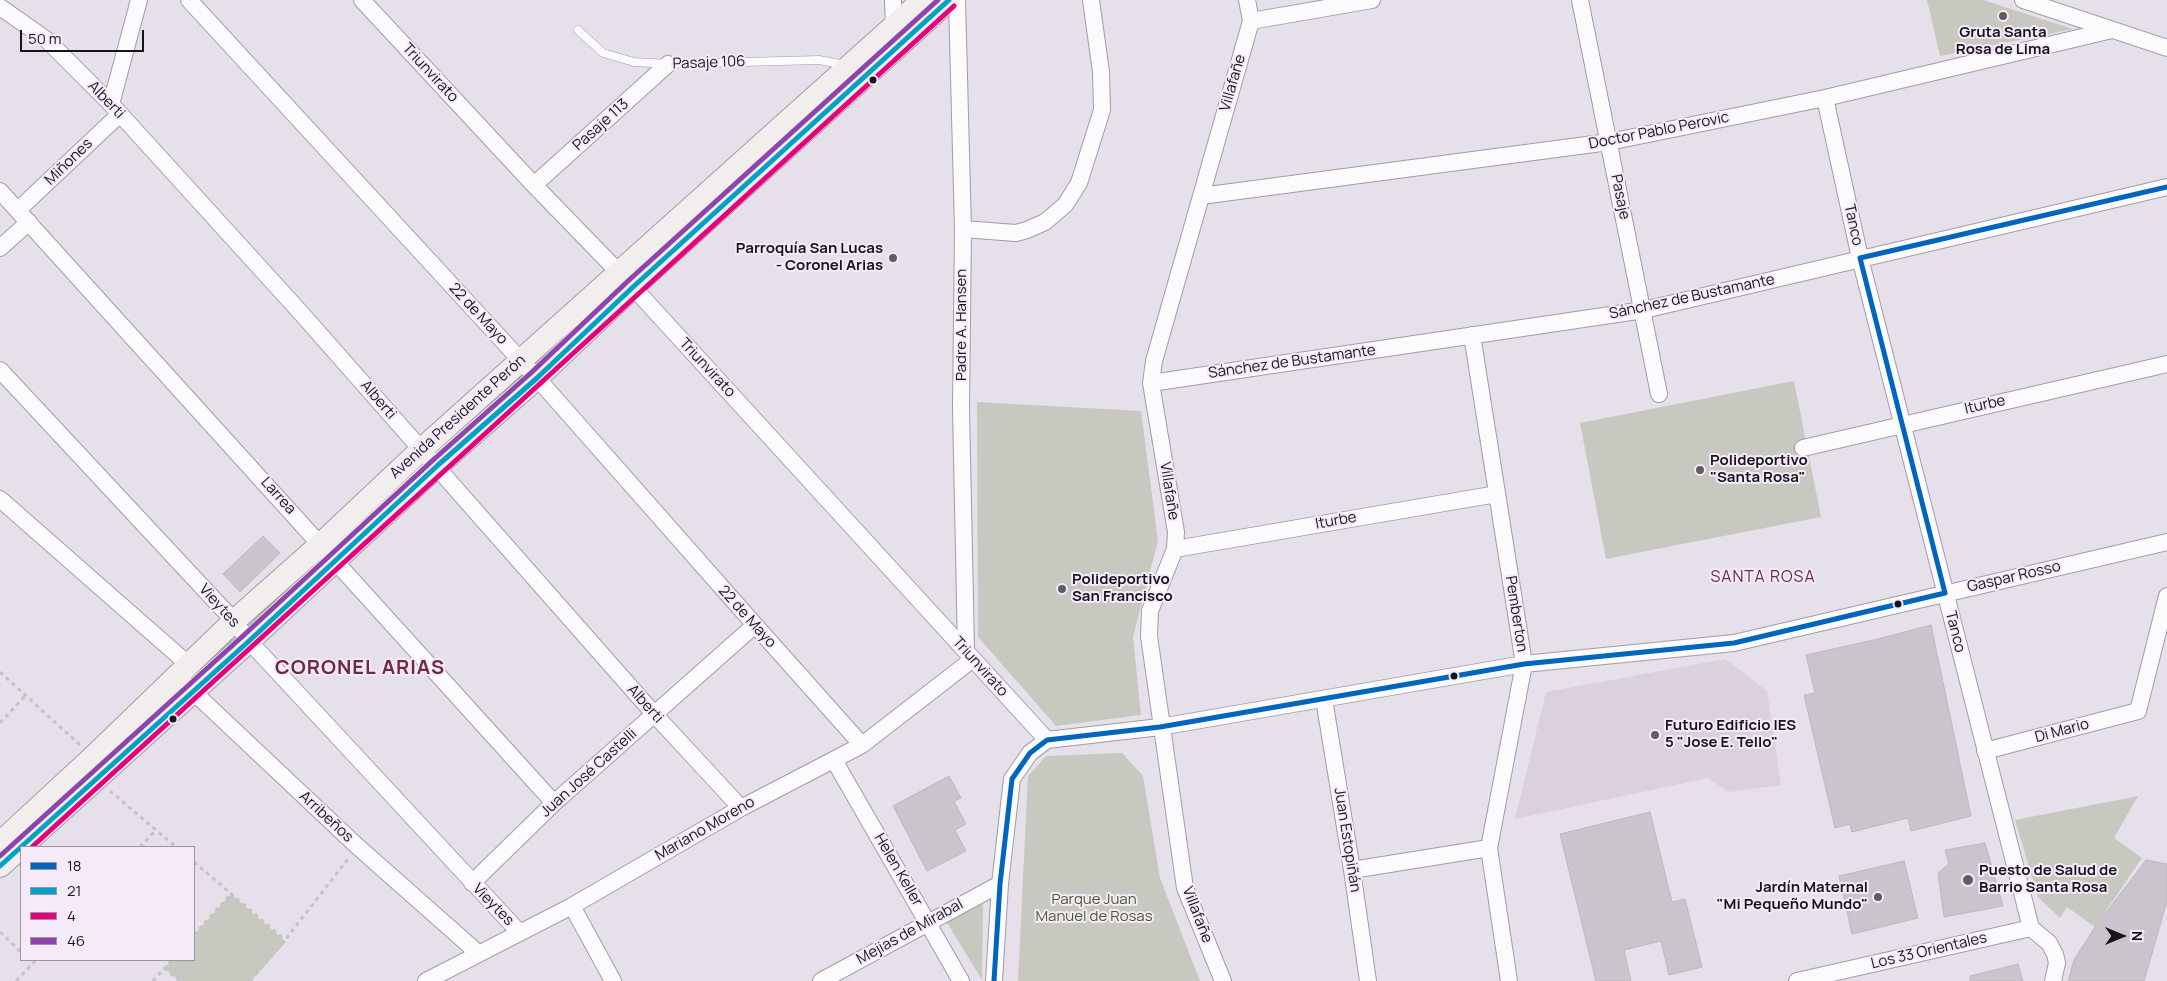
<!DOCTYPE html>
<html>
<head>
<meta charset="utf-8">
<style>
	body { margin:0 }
	#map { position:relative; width:2167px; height:981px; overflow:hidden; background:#e6e0ea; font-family:Manrope,sans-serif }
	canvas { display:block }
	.legend { position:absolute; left:20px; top:846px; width:175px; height:115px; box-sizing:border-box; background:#f4eafa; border:1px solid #9c95a0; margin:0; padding:6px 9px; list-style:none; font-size:15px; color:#18151a }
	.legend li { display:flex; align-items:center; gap:10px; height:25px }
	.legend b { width:25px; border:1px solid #9c95a0 }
	.north { position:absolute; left:2097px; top:911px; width:50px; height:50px; -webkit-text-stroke:4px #f4eafa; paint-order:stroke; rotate:90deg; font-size:14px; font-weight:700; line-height:20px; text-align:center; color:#18151a }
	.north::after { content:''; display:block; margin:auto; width:18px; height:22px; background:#18151a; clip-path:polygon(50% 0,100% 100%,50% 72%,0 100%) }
	.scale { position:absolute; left:20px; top:30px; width:124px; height:22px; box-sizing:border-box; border:2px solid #18151a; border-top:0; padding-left:6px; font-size:15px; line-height:18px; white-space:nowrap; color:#18151a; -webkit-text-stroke:4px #f4eafa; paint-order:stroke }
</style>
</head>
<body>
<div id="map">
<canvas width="2167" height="981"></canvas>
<ul class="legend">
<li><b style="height:6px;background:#0065bd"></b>18</li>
<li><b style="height:6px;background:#01a2c5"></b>21</li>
<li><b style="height:6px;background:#e5007d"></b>4</li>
<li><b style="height:6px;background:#8e44ad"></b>46</li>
</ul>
<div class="north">N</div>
<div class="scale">50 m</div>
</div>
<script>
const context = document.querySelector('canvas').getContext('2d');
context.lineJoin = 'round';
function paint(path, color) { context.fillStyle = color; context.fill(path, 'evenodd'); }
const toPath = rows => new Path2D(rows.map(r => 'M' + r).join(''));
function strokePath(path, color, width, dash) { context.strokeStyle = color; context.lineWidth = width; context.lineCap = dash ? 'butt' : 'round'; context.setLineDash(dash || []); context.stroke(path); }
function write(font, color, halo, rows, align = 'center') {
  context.font = font + ' Manrope,sans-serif'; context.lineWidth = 4; context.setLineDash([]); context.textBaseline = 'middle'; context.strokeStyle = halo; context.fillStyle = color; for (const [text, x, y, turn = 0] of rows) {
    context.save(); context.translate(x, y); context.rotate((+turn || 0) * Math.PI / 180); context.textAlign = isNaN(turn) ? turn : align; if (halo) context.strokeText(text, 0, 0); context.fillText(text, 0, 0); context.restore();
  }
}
const education = toPath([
	[1725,659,1767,691,1781,785,1729,792,1708,778,1515,819,1546,692]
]);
const green = toPath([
	[1927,0,1983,0,2073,29,1940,56],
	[1794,381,1821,517,1606,559,1580,423],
	[977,402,1141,411,1158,541,1133,637,1141,715,1056,726,978,637],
	[1122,753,1143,776,1160,878,1200,981,1018,981,1028,776,1046,756],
	[2138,796,2114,838,2142,858,2095,927,2067,907,2060,918,2038,897,2015,820],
	[231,894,286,942,251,981,180,981,164,968,172,960,194,960,194,935],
	[983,902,982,980,946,921]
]);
const building = toPath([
	[263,536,280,553,240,592,223,574,263,536],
	[1931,625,1971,816,1911,831,1908,818,1852,832,1850,824,1835,828,1804,695,1815,693,1806,655,1878,639,1931,625],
	[949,776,961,798,954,801,966,824,955,830,966,851,927,871,893,806,949,776],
	[1650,812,1672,902,1685,899,1702,967,1669,975,1661,941,1624,950,1631,981,1596,981,1560,834,1650,812],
	[1985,843,2003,906,1944,917,1938,873,1949,864,1945,850,1985,843],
	[2146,860,2167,864,2167,901,2144,981,2068,981,2074,960,2095,927,2146,860],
	[1904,861,1918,918,1852,934,1839,876,1904,861],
	[2018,964,2023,981,1970,981,1970,976,2018,964]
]);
const path = toPath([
	[0,672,80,745],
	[0,723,26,695],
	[110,791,176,847],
	[140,847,156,830],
	[194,862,285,940],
	[0,932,21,952],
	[194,935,231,894],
	[164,968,180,981],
	[16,981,36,960],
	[153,981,172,960],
	[250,981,285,940,348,859]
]);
const lane = toPath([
	[578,30,603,53,634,62,668,64,819,60,846,65]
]);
const street = toPath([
	[189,0,537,378,755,625,862,745],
	[362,0,534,185,633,287,1047,740],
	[893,0,894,27],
	[957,0,963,229,961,408,966,650],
	[1580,0,1659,394],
	[2023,0,2167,48],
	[0,7,47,40,111,104,301,313,655,715,741,808],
	[1251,21,1372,0],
	[1825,98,1860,258,2031,928,2049,943,2055,954,2057,963,2053,981],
	[111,104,139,0],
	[534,185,668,64],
	[0,191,554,803],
	[1201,196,1609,142,1825,98,2112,30],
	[18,210,120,114],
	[963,229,1016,233,1027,230,1045,222,1065,205,1079,183,1102,110,1101,72,1091,0],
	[0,248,29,222],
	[1472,335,1524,664,1489,848,1509,981],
	[0,370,234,621,249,641,519,932],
	[1151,383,1644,310,2167,187],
	[1803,448,2167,364],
	[0,499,189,665],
	[1175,549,1497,494],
	[185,684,357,846,478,953],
	[1324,699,1352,870,1368,981],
	[1985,751,2138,711,2167,596],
	[834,760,961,981],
	[1352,870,1489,848],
	[472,883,554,803,755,625],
	[572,906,613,981],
	[426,981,572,906,741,808,862,745,973,659],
	[821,981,1000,884],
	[994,981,1000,884,1012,779,1030,753,1047,740,1160,727,1524,664,1734,643,2167,542],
	[1223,981,1185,888,1149,636,1150,611,1175,549,1176,532,1151,383,1154,361,1251,21,1247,0],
	[1797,981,2031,928]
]);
const secondary = toPath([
	[0,843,93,757,234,621,321,544,422,449,923,0],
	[0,866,249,641,437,466,537,378,633,287,949,0]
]);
const bus1 = toPath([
	[994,981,1000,884,1012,779,1030,753,1047,740,1160,727,1524,664,1734,643,1945,593,1860,258,2167,187]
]);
const bus2 = toPath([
	[0,866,249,641,437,466,537,378,633,287,949,0]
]);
const bus3 = toPath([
	[32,847,954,6]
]);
const bus4 = toPath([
	[0,856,244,635,432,461,532,372,628,281,938,0]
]);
const markers = [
	[2003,16,5,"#605c63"],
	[873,80,4.5,"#18151a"],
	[893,258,5,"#605c63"],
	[1700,470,5,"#605c63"],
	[1062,589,5,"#605c63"],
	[1898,604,4.5,"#18151a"],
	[1454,676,4.5,"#18151a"],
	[173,719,4.5,"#18151a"],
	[1655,735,5,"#605c63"],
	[1968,880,6,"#605c63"],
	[1878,897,5,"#605c63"]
];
const poiNames = [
	["Gruta Santa",2003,33,"center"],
	["Rosa de Lima",2003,50,"center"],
	["Parroquía San Lucas",883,249,"right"],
	["- Coronel Arias",883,266,"right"],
	["Polideportivo",1710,461],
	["\"Santa Rosa\"",1710,478],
	["Polideportivo",1072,580],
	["San Francisco",1072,597],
	["Futuro Edificio IES",1665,726],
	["5 \"Jose E. Tello\"",1665,743],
	["Puesto de Salud de",1979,871],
	["Barrio Santa Rosa",1979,888],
	["Jardín Maternal",1868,888,"right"],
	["\"Mi Pequeño Mundo\"",1868,905,"right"]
];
const streetNames = [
	["Pasaje 106",709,63,-2],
	["Triunvirato",430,73,47],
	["Villafañe",1233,83,-74],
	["Alberti",106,100,46],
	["Pasaje 113",601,125,-42],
	["Doctor Pablo Perovic",1659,131,-11],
	["Miñones",69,162,-44],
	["Pasaje",1620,197,78],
	["Tanco",1853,225,78],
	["Sánchez de Bustamante",1692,297,-12],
	["22 de Mayo",478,314,47],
	["Padre A. Hansen",962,325,-90],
	["Sánchez de Bustamante",1292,362,-8],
	["Triunvirato",707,368,47],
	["Alberti",378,400,49],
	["Iturbe",1985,405,-13],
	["Avenida Presidente Perón",458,417,-42],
	["Villafañe",1169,491,81],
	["Larrea",278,496,48],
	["Iturbe",1336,521,-10],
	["Gaspar Rosso",2014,577,-13],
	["Vieytes",219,606,48],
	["Pemberton",1516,614,81],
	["22 de Mayo",747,617,48],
	["Tanco",1955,632,76],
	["Triunvirato",980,667,48],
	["Alberti",645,704,48],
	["Di Mario",2062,731,-15],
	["Juan José Castelli",589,773,-42],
	["Arribeños",326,817,43],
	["Mariano Moreno",705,829,-30],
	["Juan Estopiñán",1347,840,81],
	["Helen Keller",898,870,60],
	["Vieytes",493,905,46],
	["Villafañe",1197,915,69],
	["Mejias de Mirabal",910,932,-29],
	["Los 33 Orientales",1929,951,-13]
];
const parkNames = [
	["Parque Juan",1094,900],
	["Manuel de Rosas",1094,917]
];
const neighbourhoodNames = [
	["SANTA ROSA",1763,578]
];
const districtNames = [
	["CORONEL ARIAS",360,668]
];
paint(education, '#dad0df');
paint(green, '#c7c9c0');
paint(building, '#cac5cd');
strokePath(building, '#bcb8bf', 1);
strokePath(lane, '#a19da4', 9);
strokePath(street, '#a19da4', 18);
strokePath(secondary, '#a19da4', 24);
strokePath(path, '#c5c3c5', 3, [4, 4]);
strokePath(lane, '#fbfafc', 8);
strokePath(street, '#fbfafc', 16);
strokePath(secondary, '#f2eeed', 22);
strokePath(bus1, '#0065bd', 5);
strokePath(bus2, '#01a2c5', 5);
strokePath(bus3, '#e5007d', 5);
strokePath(bus4, '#8e44ad', 5);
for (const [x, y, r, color] of markers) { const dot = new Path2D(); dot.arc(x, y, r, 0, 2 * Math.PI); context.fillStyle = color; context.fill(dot); strokePath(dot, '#f4eafa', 2); }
write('bold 15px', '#18151a', '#f4eafa', poiNames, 'left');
write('15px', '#18151a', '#f4eafa', streetNames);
write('15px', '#4c5a29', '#f4eafa', parkNames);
context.letterSpacing = '1px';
write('16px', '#6f2a3e', '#f4eafa', neighbourhoodNames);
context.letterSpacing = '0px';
context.letterSpacing = '1px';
write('bold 20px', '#6f2a3e', '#f4eafa', districtNames);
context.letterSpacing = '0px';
</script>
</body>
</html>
